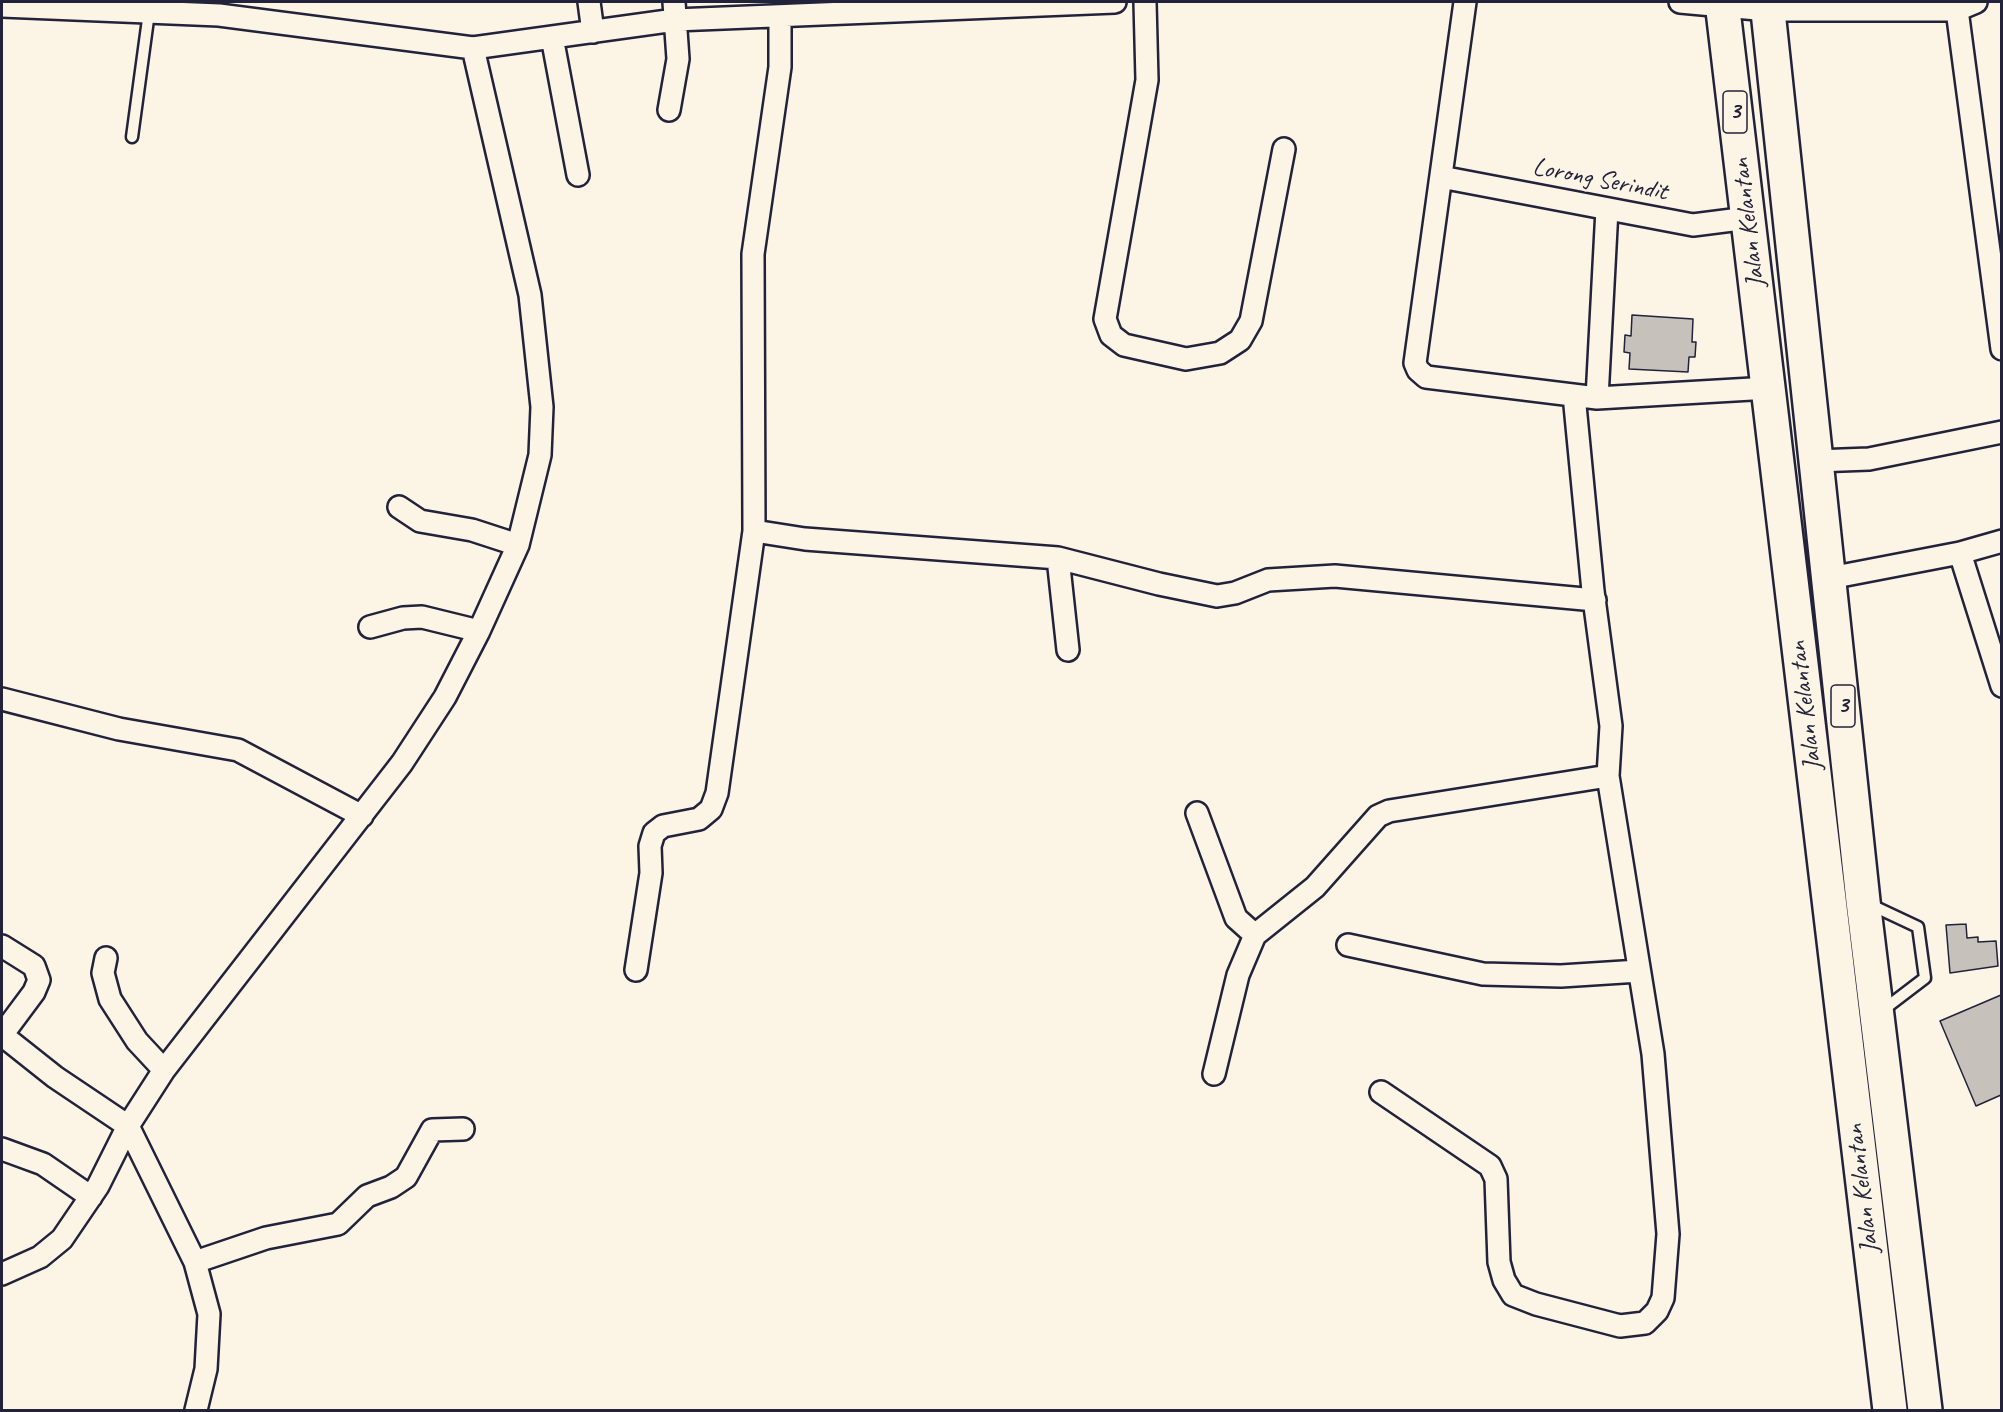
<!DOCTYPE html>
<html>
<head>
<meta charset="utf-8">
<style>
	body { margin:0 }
	#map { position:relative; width:2003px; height:1412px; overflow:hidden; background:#fcf5e5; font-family:Caveat,sans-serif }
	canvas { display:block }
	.frame { position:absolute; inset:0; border:3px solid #22223b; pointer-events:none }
</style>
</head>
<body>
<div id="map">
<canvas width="2003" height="1412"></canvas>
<div class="frame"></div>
</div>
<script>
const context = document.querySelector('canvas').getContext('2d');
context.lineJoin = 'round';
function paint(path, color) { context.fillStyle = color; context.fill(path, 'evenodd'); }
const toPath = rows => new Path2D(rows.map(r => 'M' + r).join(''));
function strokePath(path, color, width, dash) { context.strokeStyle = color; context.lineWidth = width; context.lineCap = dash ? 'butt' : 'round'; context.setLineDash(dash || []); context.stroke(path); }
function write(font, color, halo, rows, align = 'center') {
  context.font = font + ' Caveat,sans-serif'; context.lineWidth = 4.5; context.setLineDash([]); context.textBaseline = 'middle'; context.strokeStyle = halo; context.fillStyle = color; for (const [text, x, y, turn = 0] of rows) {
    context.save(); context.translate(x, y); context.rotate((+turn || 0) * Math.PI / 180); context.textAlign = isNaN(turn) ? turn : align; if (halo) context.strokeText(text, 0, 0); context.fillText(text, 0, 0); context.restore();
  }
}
const building = toPath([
	[1632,315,1693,319,1692,342,1696,342,1695,357,1689,357,1688,372,1629,369,1630,353,1624,352,1625,335,1631,336,1632,315],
	[1966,924,1967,938,1978,937,1978,942,1996,941,1998,966,1950,973,1946,925,1966,924],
	[2001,995,2001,1095,1976,1106,1940,1021,2001,995]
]);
const service = toPath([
	[132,137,149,12],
	[1869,904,1918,927,1925,978,1883,1010]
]);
const minor = toPath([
	[589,2,593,32],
	[1145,2,1147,80,1105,319,1111,335,1124,345,1186,359,1220,353,1240,340,1251,321,1284,149],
	[1465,2,1415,363,1418,370,1426,377,1597,398,1769,388],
	[1680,2,1768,10,1957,10,1976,2],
	[2,6,219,15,473,48,675,20,1115,2],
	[1957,10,2002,349],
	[780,16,780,67,753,254,754,531,805,539,1058,558,1068,650],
	[552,37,578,175],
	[669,110,678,59,674,2],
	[1441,177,1693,225,1748,218],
	[1597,398,1607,209],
	[1816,461,1869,459,2002,432],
	[399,507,420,521,472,530,518,545],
	[1960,553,2002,686],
	[1058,558,1159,584,1217,596,1235,593,1268,580,1335,576,1595,600],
	[1830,578,1960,553,2002,541],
	[370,627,403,618,422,617,479,631],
	[2,699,119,729,238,750,362,816],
	[1197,813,1236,918,1255,935,1315,887,1378,816,1389,811,1608,776],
	[1348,945,1483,974,1561,976,1639,971],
	[2,946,34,966,39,980,34,992,2,1035,55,1077,128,1126,98,1186,62,1239,40,1257,2,1274],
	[106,958,103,973,110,999,137,1041,164,1070],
	[636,970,651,873,650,846,654,833,663,826,699,819,711,809,717,793,754,531],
	[1214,1074,1238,975,1255,935],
	[1381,1092,1490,1166,1496,1179,1499,1262,1504,1280,1513,1295,1536,1304,1620,1326,1645,1323,1657,1311,1663,1298,1668,1234,1653,1054,1608,776,1611,726,1593,591,1574,395],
	[2,1149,43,1164,91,1197],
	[195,1262,266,1238,338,1224,367,1196,391,1187,406,1177,432,1130,463,1129],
	[196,1410,206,1369,209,1314,195,1262,128,1126,164,1070,402,763,445,697,479,631,518,545,540,455,542,407,530,295,473,48]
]);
const trunk = toPath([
	[1722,2,1890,1410],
	[1767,2,1863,901,1925,1410]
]);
const shields = [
	[1735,112,24],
	[1843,706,24]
];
const shieldNames = [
	["3",1735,112],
	["3",1843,706]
];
const streetNames = [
	["Lorong Serindit",1600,180,11],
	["Jalan Kelantan",1749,223,-97],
	["Jalan Kelantan",1806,706,-97],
	["Jalan Kelantan",1863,1189,-97]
];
paint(building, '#c6c1bb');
strokePath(building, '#22223b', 1.5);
strokePath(service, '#22223b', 15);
strokePath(minor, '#22223b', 26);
strokePath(trunk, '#22223b', 38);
strokePath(service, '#fcf5e5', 10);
strokePath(minor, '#fcf5e5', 21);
strokePath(trunk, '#fcf5e5', 33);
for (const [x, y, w] of shields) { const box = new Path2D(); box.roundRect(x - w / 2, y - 21, w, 42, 4.5); context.fillStyle = '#fcf5e5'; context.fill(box); strokePath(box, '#22223b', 1.5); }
write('bold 24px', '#22223b', null, shieldNames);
write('26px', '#22223b', '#fcf5e5', streetNames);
</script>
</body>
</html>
